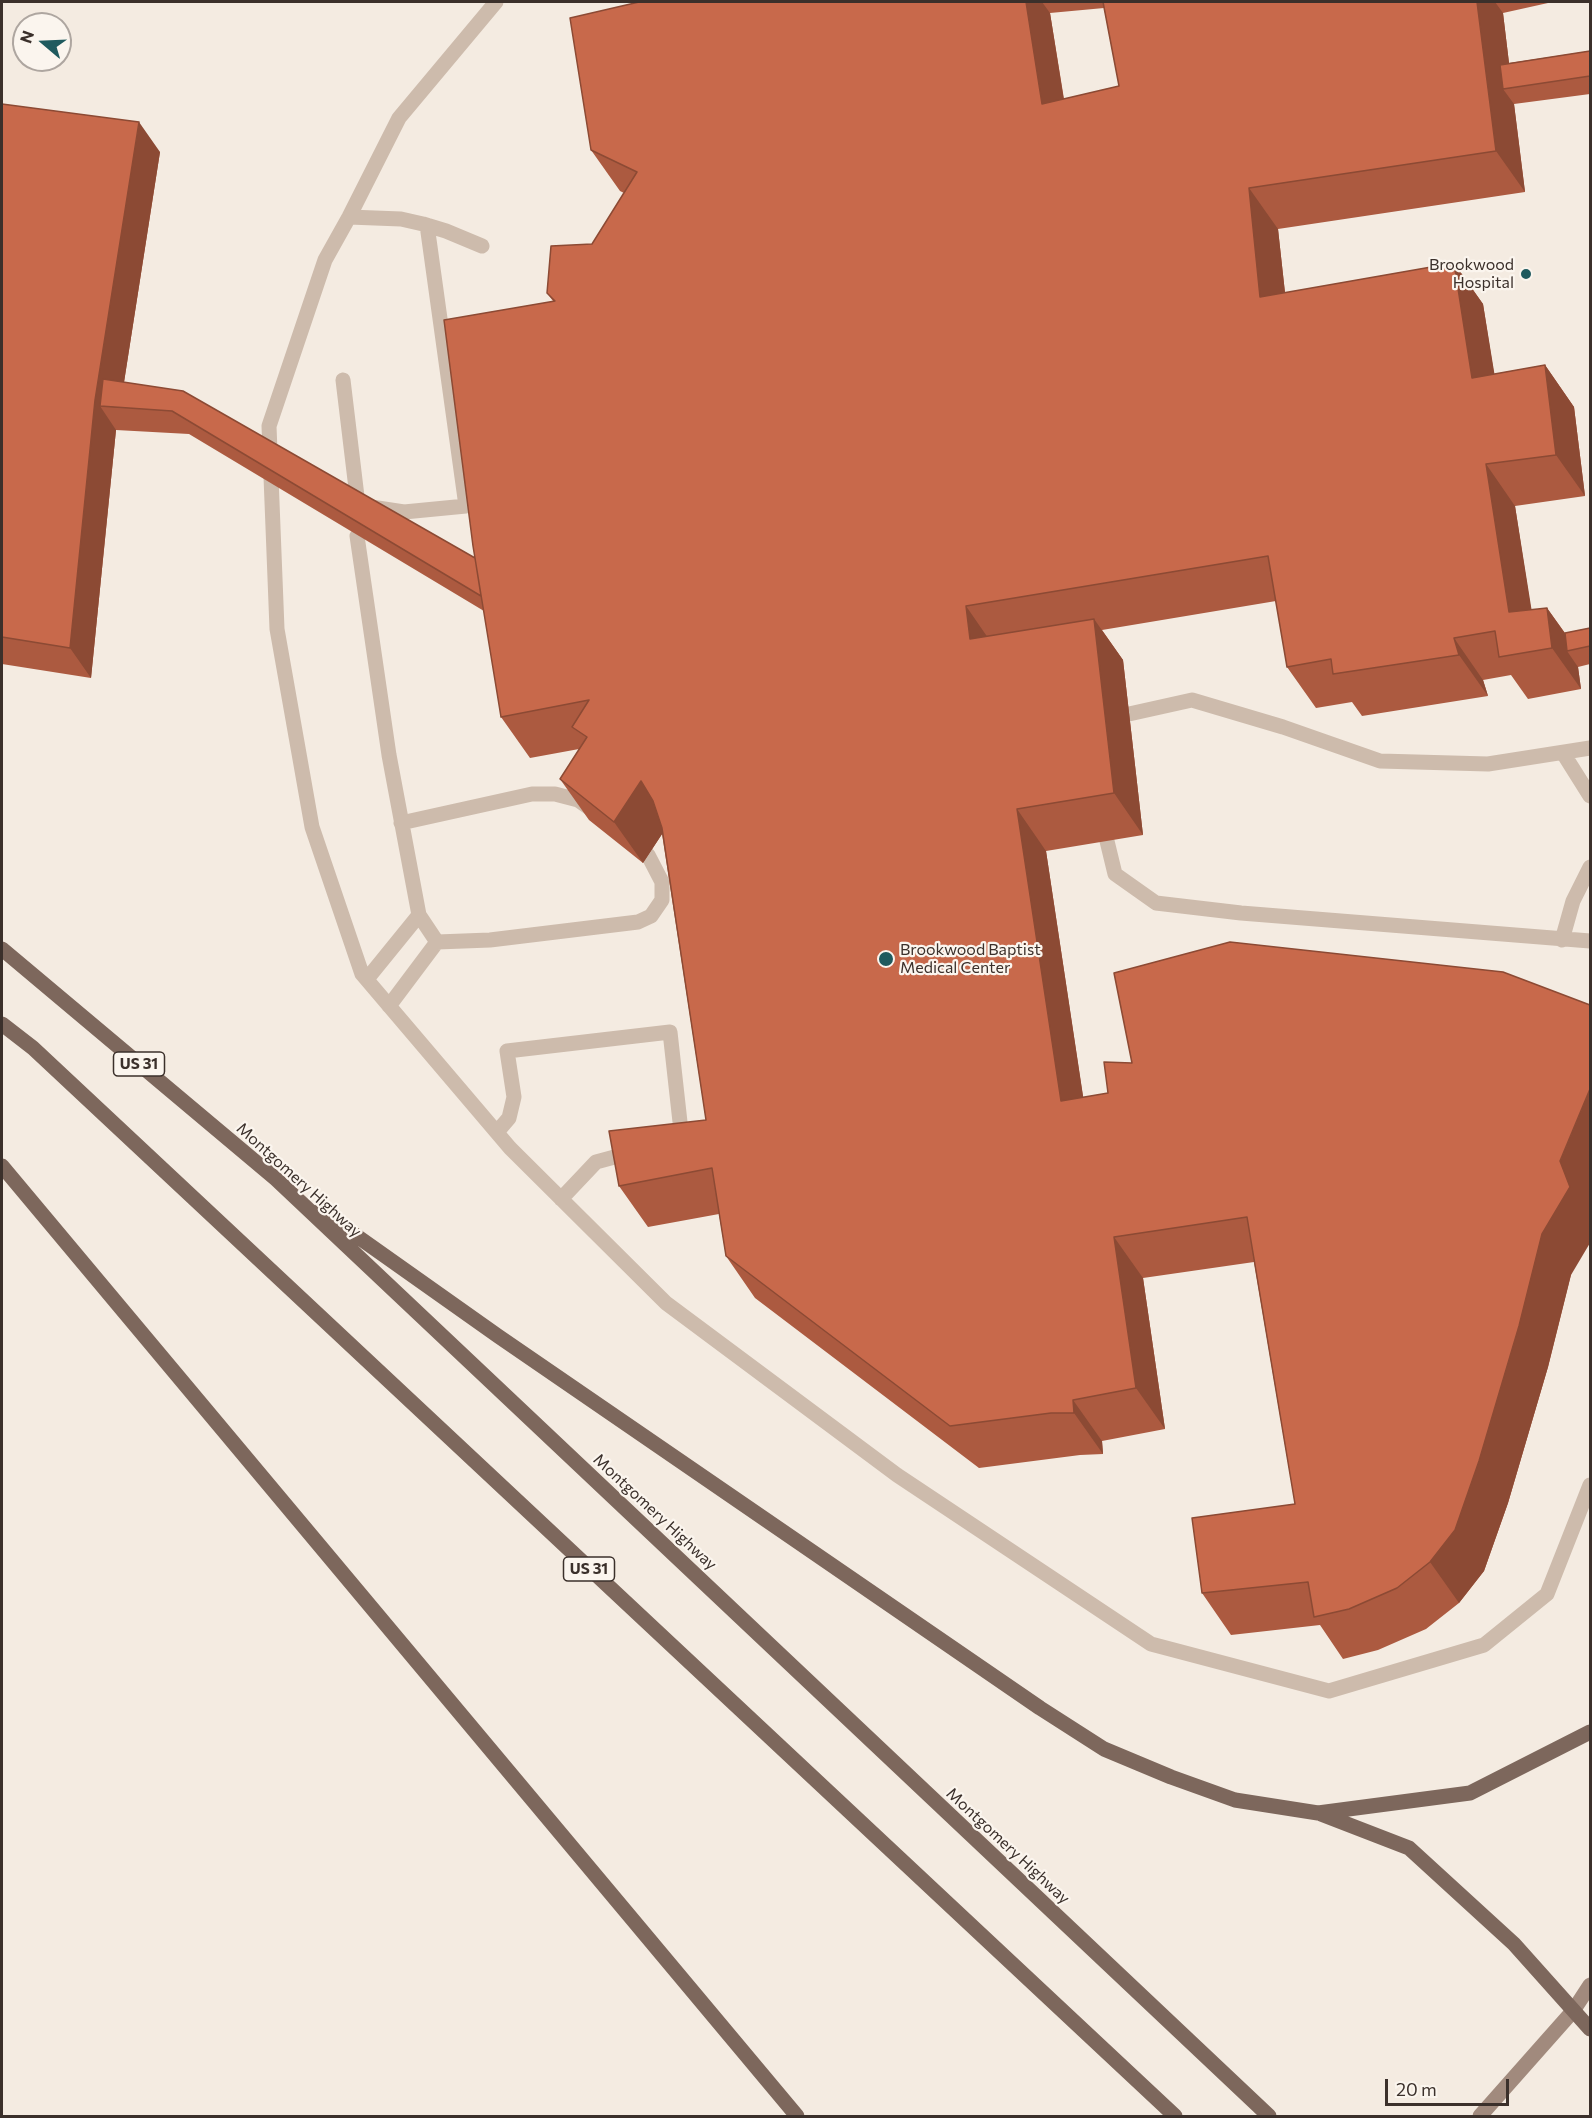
<!DOCTYPE html>
<html>
<head>
<meta charset="utf-8">
<style>
	body { margin:0 }
	#map { position:relative; width:1592px; height:2118px; overflow:hidden; background:#f4ebe1; font-family:Commissioner,sans-serif }
	canvas { display:block }
	.frame { position:absolute; inset:0; border:3px solid #3b302b; pointer-events:none }
	.north { position:absolute; left:12px; top:12px; width:60px; height:60px; box-sizing:border-box; background:#fbf5ee; border:2px solid #aea6a0; border-radius:50%; rotate:289deg; font-size:16px; font-weight:700; line-height:24px; text-align:center; color:#3b302b }
	.north::after { content:''; display:block; margin:auto; width:21px; height:27px; background:#1f5a5e; clip-path:polygon(50% 0,100% 100%,50% 72%,0 100%) }
	.scale { position:absolute; left:1385px; top:2079px; width:124px; height:27px; box-sizing:border-box; border:3px solid #3b302b; border-top:0; padding-left:8px; font-size:18px; line-height:21px; white-space:nowrap; color:#3b302b; -webkit-text-stroke:4px #fbf5ee; paint-order:stroke }
</style>
</head>
<body>
<div id="map">
<canvas width="1592" height="2118"></canvas>
<div class="frame"></div>
<div class="north">N</div>
<div class="scale">20 m</div>
</div>
<script>
const context = document.querySelector('canvas').getContext('2d');
context.lineJoin = 'round';
const toPath = rows => new Path2D(rows.map(r => 'M' + r).join(''));
function strokePath(path, color, width, dash) { context.strokeStyle = color; context.lineWidth = width; context.lineCap = dash ? 'butt' : 'round'; context.setLineDash(dash || []); context.stroke(path); }
function paint(path, color) { context.fillStyle = color; context.fill(path, 'evenodd'); }
function write(font, color, halo, rows, align = 'center') {
  context.font = font + ' Commissioner,sans-serif'; context.lineWidth = 4.5; context.setLineDash([]); context.textBaseline = 'middle'; context.strokeStyle = halo; context.fillStyle = color; for (const [text, x, y, turn = 0] of rows) {
    context.save(); context.translate(x, y); context.rotate((+turn || 0) * Math.PI / 180); context.textAlign = isNaN(turn) ? turn : align; if (halo) context.strokeText(text, 0, 0); context.fillText(text, 0, 0); context.restore();
  }
}
const lane = toPath([
	[496,2,399,118,349,217,325,260,269,426,277,629,312,827,362,974,510,1148,666,1303,897,1475,1151,1644,1329,1691,1484,1645,1547,1594,1590,1485],
	[349,217,401,219,423,224,446,231,482,246],
	[343,380,358,505,404,512,466,506,427,225],
	[357,536,389,755,419,915,437,942],
	[1129,714,1192,700,1283,727,1380,761,1488,764,1590,748],
	[1563,753,1590,796],
	[401,823,532,794,555,794,578,800,592,810],
	[1107,841,1115,874,1156,903,1241,913,1590,941],
	[1562,940,1573,901,1590,867],
	[437,942,490,940,638,922,651,916,662,900,662,882,648,855],
	[367,979,419,915],
	[389,1006,437,942],
	[497,1132,509,1118,514,1097,507,1051,670,1032,682,1140,679,1141],
	[561,1199,596,1162,633,1152]
]);
const secondary = toPath([
	[1480,2116,1573,2011,1590,1985]
]);
const primary = toPath([
	[2,949,276,1179,1269,2116],
	[2,1024,33,1048,1175,2116],
	[2,1166,797,2116],
	[320,1210,498,1336,1040,1708,1104,1749,1171,1777,1235,1800,1318,1813,1470,1793,1590,1732],
	[1321,1814,1409,1848,1514,1944,1590,2029]
]);
const wall = toPath([
	[639,2,1548,2,1548,3,1503,13,1509,63,1590,51,1590,94,1514,104,1525,192,1278,229,1285,293,1454,263,1483,304,1494,374,1545,365,1574,407,1585,496,1515,506,1531,610,1547,608,1565,633,1590,628,1590,664,1578,667,1581,689,1528,699,1511,675,1483,680,1488,696,1362,716,1352,702,1316,708,1287,667,1276,601,1102,630,1123,660,1143,835,1046,851,1083,1097,1589,1202,1548,1367,1508,1503,1484,1571,1459,1603,1426,1629,1378,1650,1343,1659,1320,1625,1231,1635,1202,1593,1295,1504,1254,1262,1143,1278,1165,1429,1102,1441,1103,1454,1080,1455,979,1468,755,1298,726,1256,719,1214,648,1227,619,1186,706,1120,662,834,643,863,589,820,560,779,579,749,530,758,501,717,484,611,189,434,116,430,91,678,2,664,2,104,160,152,124,382,475,558,553,301,547,293,592,244,624,193,620,191,591,150],
	[1104,8,1119,86,1064,99,1050,13]
]);
const shadedWall = toPath([
	[1026,2,1042,2,1050,13,1071,145,1042,104],
	[1477,2,1495,2,1503,13,1512,88,1503,89,1514,104,1525,192,1496,151],
	[139,122,160,152,120,408,100,406,116,430,91,678,70,648,95,400],
	[1249,188,1278,229,1290,338,1260,297],
	[1454,263,1483,304,1502,420,1472,378],
	[1545,365,1574,407,1585,496,1556,455],
	[1486,464,1515,506,1538,650,1509,612],
	[966,606,995,648,970,639],
	[1547,608,1576,649,1567,651,1578,667,1581,689,1552,648],
	[1094,619,1123,660,1143,835,1114,793],
	[1454,638,1483,680,1488,696,1459,655],
	[641,781,670,822,643,863,614,822],
	[1017,809,1046,851,1090,1142,1061,1101],
	[1590,1089,1590,1199,1589,1202,1590,1206,1590,1243,1571,1275,1548,1367,1508,1503,1484,1571,1459,1603,1430,1562,1560,1161],
	[1114,1237,1143,1278,1165,1429,1136,1388],
	[1073,1400,1102,1441,1103,1454,1074,1413]
]);
const building = toPath([
	[639,2,1026,2,1042,104,1119,86,1103,2,1477,2,1496,151,1249,188,1260,297,1454,263,1472,378,1545,365,1556,455,1486,464,1509,612,1547,608,1552,648,1499,657,1495,631,1454,638,1459,655,1333,674,1331,659,1287,667,1268,556,966,606,970,639,1094,619,1114,793,1017,809,1061,1101,1108,1093,1104,1062,1132,1063,1114,973,1230,942,1503,972,1590,1005,1590,1089,1560,1161,1570,1187,1542,1234,1519,1326,1479,1461,1455,1530,1430,1562,1397,1588,1349,1609,1314,1617,1308,1582,1202,1593,1192,1518,1295,1504,1247,1217,1114,1237,1136,1388,1073,1400,1074,1413,1051,1413,950,1426,726,1256,712,1168,619,1186,609,1131,706,1120,662,828,653,801,641,781,614,822,560,779,587,737,572,727,589,700,501,717,473,546,444,320,555,301,547,293,551,246,592,244,637,172,591,150,570,18,639,2],
	[1590,51,1590,76,1503,89,1500,65,1590,51],
	[2,104,139,122,95,400,70,648,2,637,2,104],
	[103,379,183,391,475,558,481,596,172,411,100,406,103,379],
	[1590,628,1590,646,1567,651,1565,633,1590,628]
]);
const markers = [
	[1526,274,6,"#1f5a5e"],
	[886,959,8,"#1f5a5e"]
];
const shields = [
	[139,1064,51],
	[589,1569,51]
];
const shieldNames = [
	["US 31",139,1064],
	["US 31",589,1569]
];
const poiNames = [
	["Brookwood",1514,265],
	["Hospital",1514,283],
	["Brookwood Baptist",900,950,"left"],
	["Medical Center",900,968,"left"]
];
const streetNames = [
	["Montgomery Highway",299,1180,42],
	["Montgomery Highway",655,1512,43],
	["Montgomery Highway",1008,1846,43]
];
strokePath(lane, '#cdbbac', 15);
strokePath(secondary, '#a18a7d', 15);
strokePath(primary, '#7d675c', 15);
paint(wall, '#ac5a40');
paint(shadedWall, '#8c4a34');
paint(building, '#c8694b');
strokePath(building, '#8c4a34', 1.5);
for (const [x, y, r, color] of markers) { const dot = new Path2D(); dot.arc(x, y, r, 0, 2 * Math.PI); context.fillStyle = color; context.fill(dot); strokePath(dot, '#fbf5ee', 2); }
for (const [x, y, w] of shields) { const box = new Path2D(); box.roundRect(x - w / 2, y - 12, w, 24, 4.5); context.fillStyle = '#fbf5ee'; context.fill(box); strokePath(box, '#3b302b', 1.5); }
write('bold 15px', '#3b302b', null, shieldNames);
write('16px', '#3b302b', '#fbf5ee', poiNames, 'right');
write('16px', '#3b302b', '#fbf5ee', streetNames);
</script>
</body>
</html>
